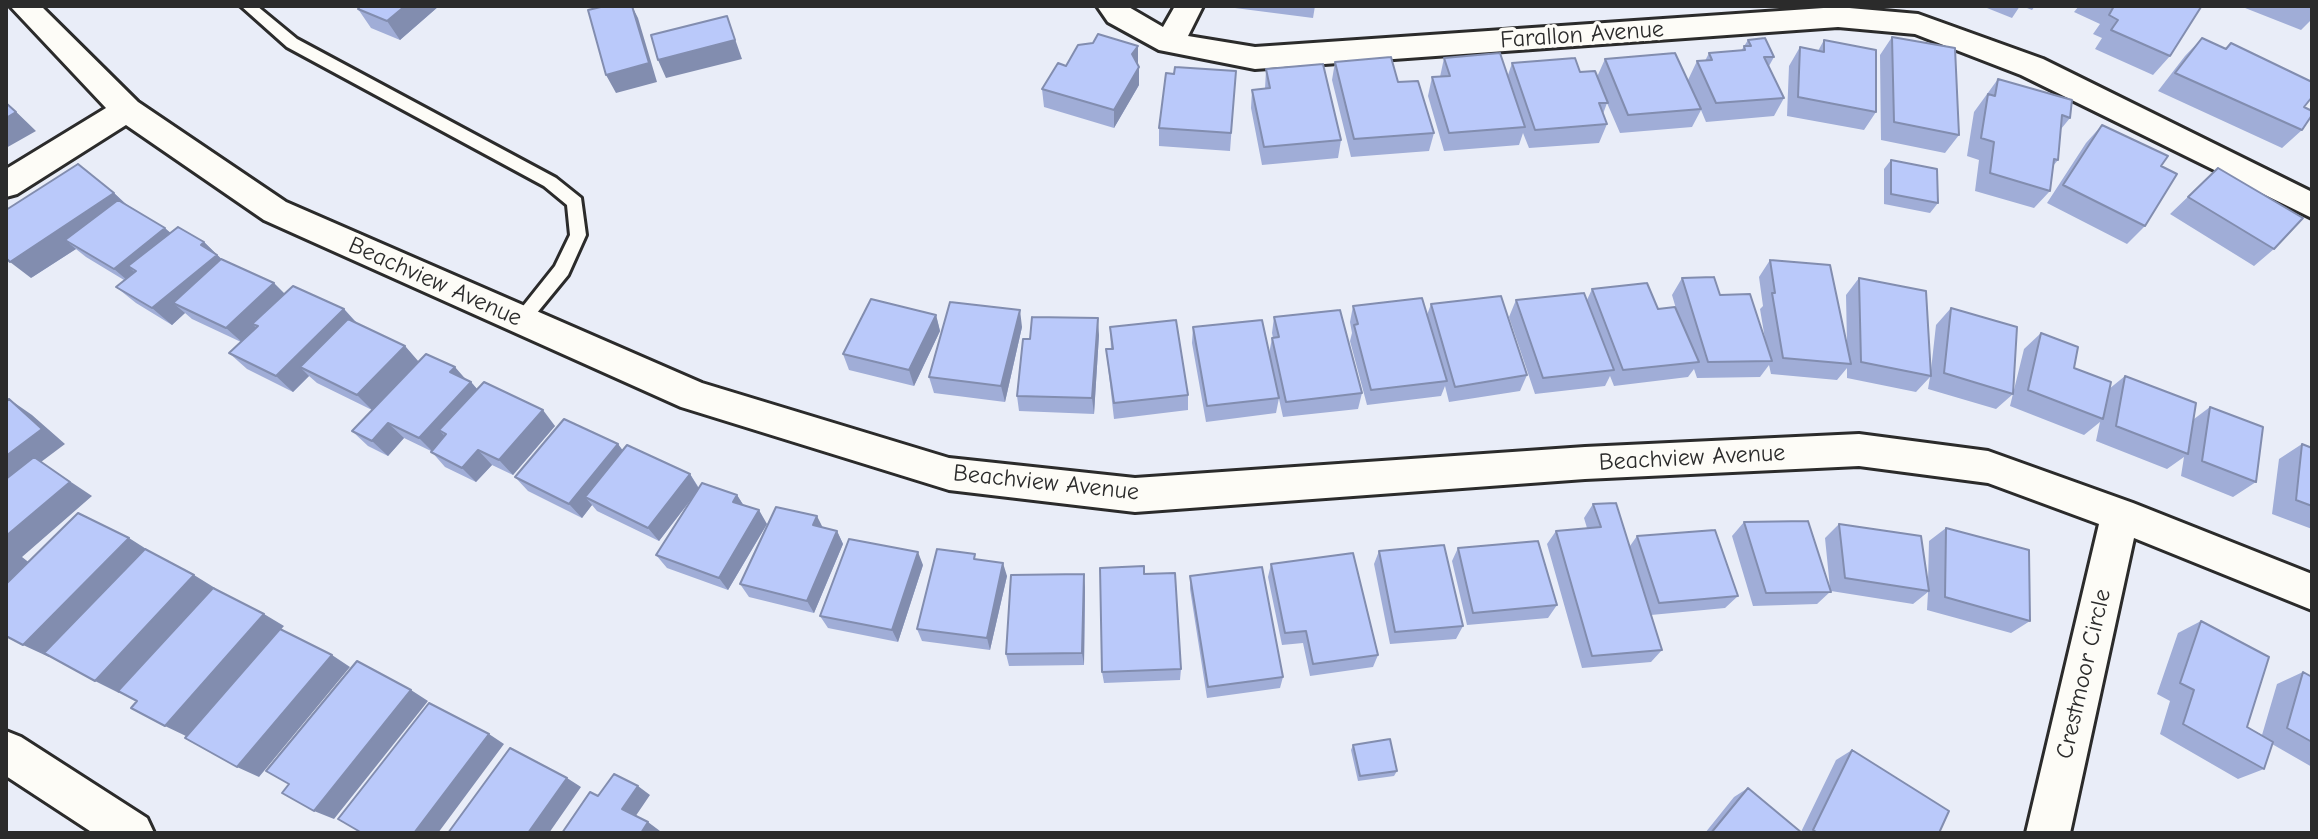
<!DOCTYPE html>
<html>
<head>
<meta charset="utf-8">
<style>
	body { margin:0 }
	#map { position:relative; width:2318px; height:839px; overflow:hidden; background:#e9edf8; font-family:"Comic Neue",sans-serif }
	canvas { display:block }
	.frame { position:absolute; inset:0; border:8px solid #2b2b2b; pointer-events:none }
</style>
</head>
<body>
<div id="map">
<canvas width="2318" height="839"></canvas>
<div class="frame"></div>
</div>
<script>
const context = document.querySelector('canvas').getContext('2d');
context.lineJoin = 'round';
const toPath = rows => new Path2D(rows.map(r => 'M' + r).join(''));
function strokePath(path, color, width, dash) { context.strokeStyle = color; context.lineWidth = width; context.lineCap = dash ? 'butt' : 'round'; context.setLineDash(dash || []); context.stroke(path); }
function paint(path, color) { context.fillStyle = color; context.fill(path, 'evenodd'); }
function write(font, color, halo, rows, align = 'center') {
  context.font = font + ' "Comic Neue",sans-serif'; context.lineWidth = 7; context.setLineDash([]); context.textBaseline = 'middle'; context.strokeStyle = halo; context.fillStyle = color; for (const [text, x, y, turn = 0] of rows) {
    context.save(); context.translate(x, y); context.rotate((+turn || 0) * Math.PI / 180); context.textAlign = isNaN(turn) ? turn : align; if (halo) context.strokeText(text, 0, 0); context.fillText(text, 0, 0); context.restore();
  }
}
const service = toPath([
	[241,6,257,6,297,39,556,178,581,198,586,235,568,275,527,325,521,327,512,320,555,266,570,235,567,205,544,186,287,47,241,6]
]);
const minor = toPath([
	[10,6,41,6,138,102,286,202,702,383,949,458,1135,478,1585,447,1859,434,1988,451,2133,503,2312,574,2312,610,2134,538,2070,833,2026,833,2099,524,1988,483,1859,466,1585,479,1135,512,949,490,681,407,264,220,126,125,17,194,6,197,6,169,106,108,10,6],
	[1097,6,1127,6,1163,27,1175,6,1203,6,1188,36,1255,47,1838,7,1918,14,2043,59,2312,192,2312,218,2021,75,1915,34,1838,27,1255,69,1159,50,1108,22,1097,6],
	[6,731,21,737,147,818,154,833,93,833,6,776,6,731]
]);
const wall = toPath([
	[439,6,400,40,371,28,358,9],
	[1235,6,1315,6,1313,18,1235,8],
	[1982,6,2020,6,2012,18],
	[2022,6,2035,6,2032,10],
	[2079,6,2199,6,2170,56,2153,75,2095,49,2102,38,2093,34,2100,24,2074,12],
	[2240,6,2312,6,2312,19,2301,30],
	[1892,37,1959,135,1945,153,1881,140,1880,55],
	[2202,38,2304,107,2302,130,2282,148,2158,91,2185,56],
	[1748,40,1774,57,1769,66,1784,98,1774,116,1706,122,1701,110,1692,127,1620,133,1607,103,1603,114,1607,124,1599,143,1529,148,1523,133,1519,145,1444,151,1428,96,1432,77,1440,77,1444,58,1508,75,1512,63,1580,72,1597,77,1605,59,1688,80,1697,61,1705,61,1709,53,1741,51],
	[1824,40,1876,112,1864,130,1787,116,1789,66,1800,47,1818,51],
	[1335,62,1434,133,1429,151,1351,157,1332,80],
	[1138,65,1139,85,1114,128,1044,107,1042,89,1066,66],
	[1266,69,1341,140,1338,158,1262,165,1251,108,1252,90,1265,89],
	[1236,71,1230,151,1159,146,1159,128,1174,74],
	[1998,79,2070,118,2061,129,2058,160,2053,166,2050,191,2034,208,1975,191,1979,160,1967,156,1974,112],
	[2102,125,2161,166,2145,226,2127,244,2047,203,2086,143],
	[1891,160,1938,203,1930,213,1884,204,1884,169],
	[2218,168,2274,249,2254,266,2170,214],
	[114,193,126,204,171,233,204,242,221,259,285,294,344,309,358,324,405,346,418,362,471,382,477,389,555,426,513,475,492,465,476,482,445,467,431,451,404,438,388,456,368,446,352,431,372,410,317,383,309,376,293,392,247,369,229,353,241,342,192,319,185,313,172,325,136,303,116,287,124,280,86,257,76,249,31,278],
	[1770,260,1847,344,1846,295,1859,278,1931,370,1936,325,1951,308,2013,394,1996,409,1928,389,1930,377,1916,392,1847,378,1847,368,1837,380,1771,374,1769,365,1760,377,1697,378,1694,369,1688,377,1614,386,1610,376,1605,386,1535,394,1509,317,1516,300,1587,300,1592,289,1658,309,1677,312,1672,295,1682,278,1765,339,1760,309,1763,306,1759,277],
	[1431,304,1527,375,1520,391,1449,402,1445,386,1441,396,1367,405,1350,341,1352,333,1350,322,1353,306,1427,315],
	[936,315,940,331,914,386,849,370,843,354],
	[1274,317,1362,393,1358,409,1283,417,1269,354,1272,338,1273,338,1272,333],
	[1022,327,1005,402,934,393,929,377],
	[1110,327,1188,395,1188,410,1114,419,1106,349,1111,349],
	[1193,327,1279,398,1276,413,1206,422,1192,343],
	[2041,333,2074,368,2109,389,2125,376,2194,419,2210,407,2256,482,2233,497,2181,476,2184,457,2167,469,2096,441,2100,422,2084,435,2010,406,2024,349],
	[1099,335,1094,414,1019,411,1017,396],
	[618,444,623,451,690,474,699,488,737,495,743,505,767,524,728,590,667,568,656,555,693,497,659,541,597,511,592,505,582,518,528,491,515,477],
	[2302,444,2312,448,2312,529,2272,514,2279,459],
	[1593,504,1630,546,1637,536,1738,596,1725,608,1651,615,1662,650,1651,662,1582,668,1547,544,1556,531,1587,528,1584,518],
	[1744,522,1830,588,1825,538,1839,524,1928,582,1929,541,1946,528,2030,621,2011,633,1927,610,1928,592,1913,604,1831,591,1817,604,1753,606,1732,536],
	[822,527,837,531,843,544,814,613,749,597,740,584],
	[1458,548,1557,605,1548,618,1467,625,1452,561],
	[1379,551,1463,626,1456,639,1390,644,1374,564],
	[977,560,1007,576,990,650,922,641,917,629],
	[1271,564,1378,655,1373,667,1310,676,1303,643,1282,645,1268,577],
	[923,565,898,642,828,628,820,616],
	[1144,574,1181,669,1180,680,1104,683,1102,672],
	[1190,576,1283,677,1280,688,1207,698,1190,589],
	[1085,587,1084,665,1009,666,1006,654],
	[2201,621,2247,727,2262,735,2277,684,2303,672,2312,677,2312,767,2272,744,2264,769,2238,779,2160,734,2170,701,2157,694,2178,633],
	[1353,745,1397,771,1394,776,1358,781,1351,750],
	[1852,750,1939,833,1705,833,1734,797,1748,788,1801,832,1836,760]
]);
const shadedWall = toPath([
	[405,6,439,6,400,40,387,21],
	[632,6,638,18,657,82,616,93,606,75],
	[727,16,742,59,666,78,658,60],
	[1138,46,1138,65,1132,54],
	[1139,67,1139,85,1114,128,1114,110],
	[6,102,36,131,6,148],
	[114,193,133,211,65,240,76,249,31,278,10,262],
	[165,228,184,245,128,266,142,279,134,286,114,269],
	[204,242,235,272,173,303,185,313,172,325,152,308],
	[274,283,291,300,258,326,252,324,259,330,244,344,226,328],
	[344,309,359,326,300,367,309,376,293,392,276,376],
	[1020,310,1022,327,1005,402,1001,386],
	[936,315,940,331,914,386,909,370],
	[1098,318,1099,335,1094,414,1092,398],
	[405,346,419,362,373,411,357,395],
	[455,367,469,383,450,372],
	[471,382,484,397,446,434,439,430,447,438,434,453,419,438],
	[9,399,32,415,65,444,41,462,92,496,22,557,31,564,6,586,6,456],
	[543,410,555,426,513,475,499,460],
	[388,423,404,438,388,456,372,441],
	[618,444,629,459,585,497,592,505,582,518,569,504],
	[478,450,492,465,476,482,462,468],
	[690,474,699,489,659,541,648,528],
	[737,495,746,509,733,502],
	[759,510,767,524,728,590,719,578],
	[817,516,824,530,813,525],
	[837,531,843,544,814,613,807,601],
	[129,538,151,552,49,657,23,645],
	[918,552,923,565,898,642,892,630],
	[1003,563,1007,576,990,650,987,638],
	[1084,574,1085,587,1084,665,1082,653],
	[194,575,215,588,119,693,95,681],
	[264,614,284,626,188,737,165,726],
	[332,655,350,667,259,777,237,767],
	[411,690,428,701,334,819,314,811],
	[489,734,504,744,438,833,414,833],
	[567,778,581,787,549,833,528,833],
	[638,786,650,795,635,817,622,809],
	[648,822,660,831,659,833,641,833]
]);
const building = toPath([
	[361,6,405,6,387,21,358,9,361,6],
	[605,6,632,6,649,63,606,75,588,10,605,6],
	[2114,6,2199,6,2201,7,2170,56,2111,30,2118,20,2109,15,2114,6],
	[727,16,735,40,658,60,651,35,727,16],
	[1098,34,1138,46,1132,54,1139,67,1114,110,1042,89,1058,63,1066,66,1078,45,1093,43,1098,34],
	[1892,37,1955,48,1959,135,1894,122,1892,37],
	[1765,38,1774,57,1764,57,1784,98,1716,103,1697,61,1712,60,1709,53,1745,50,1744,46,1751,46,1748,40,1765,38],
	[2202,38,2226,49,2231,43,2312,82,2312,97,2304,107,2312,111,2312,115,2302,130,2175,73,2202,38],
	[1824,40,1876,50,1876,112,1798,97,1800,47,1824,52,1824,40],
	[1500,53,1525,127,1449,133,1432,77,1450,76,1444,58,1500,53],
	[1675,53,1701,109,1628,115,1605,59,1675,53],
	[1391,57,1398,82,1418,81,1434,133,1354,139,1335,62,1391,57],
	[1575,58,1580,72,1595,71,1608,103,1599,103,1607,124,1535,130,1512,63,1575,58],
	[1323,64,1341,140,1264,147,1252,90,1270,88,1266,69,1323,64],
	[1175,67,1236,71,1231,133,1159,128,1166,73,1174,74,1175,67],
	[1998,79,2072,100,2070,118,2062,115,2058,160,2054,159,2050,191,1990,173,1994,142,1981,138,1988,94,1995,96,1998,79],
	[6,103,16,112,6,118,6,103],
	[2102,125,2168,156,2161,166,2177,174,2145,226,2063,185,2102,125],
	[1891,160,1937,169,1938,203,1891,194,1891,160],
	[78,164,114,193,10,262,6,258,6,210,78,164],
	[2218,168,2303,218,2274,249,2188,197,2218,168],
	[118,200,165,228,114,269,65,240,118,200],
	[178,227,204,242,201,245,217,255,152,308,116,287,136,271,128,266,178,227],
	[221,259,274,283,226,328,173,303,221,259],
	[1770,260,1830,265,1851,364,1783,358,1772,293,1775,293,1770,260],
	[1714,277,1720,295,1750,294,1772,361,1708,362,1682,278,1714,277],
	[1859,278,1926,291,1931,376,1861,362,1859,278],
	[1647,283,1658,309,1675,307,1699,362,1623,370,1592,289,1647,283],
	[293,286,344,309,276,376,229,353,258,326,252,324,293,286],
	[1584,293,1614,370,1543,378,1516,300,1584,293],
	[1501,296,1527,375,1455,387,1431,304,1501,296],
	[1422,298,1447,381,1371,390,1354,325,1358,324,1353,306,1422,298],
	[871,299,936,315,909,370,843,354,871,299],
	[950,302,1020,310,1001,386,929,377,950,302],
	[1951,308,2017,327,2013,394,1944,373,1951,308],
	[1340,310,1362,393,1286,402,1272,338,1279,337,1274,317,1340,310],
	[1032,317,1098,318,1092,398,1017,396,1023,339,1030,339,1032,317],
	[348,319,405,346,357,395,300,367,348,319],
	[1176,320,1188,395,1114,403,1106,349,1113,349,1110,327,1176,320],
	[1262,320,1279,398,1207,406,1193,327,1262,320],
	[2041,333,2078,347,2074,368,2111,382,2103,419,2028,390,2041,333],
	[426,354,455,367,450,372,471,382,419,438,388,423,372,441,352,431,426,354],
	[2125,376,2196,403,2188,454,2116,426,2125,376],
	[484,382,543,410,499,460,478,450,462,468,431,452,446,434,439,430,484,382],
	[9,399,42,429,6,456,6,402,9,399],
	[2210,407,2263,427,2256,482,2202,461,2210,407],
	[564,419,618,444,569,504,515,477,564,419],
	[2302,444,2312,448,2312,506,2296,500,2302,444],
	[627,445,690,474,648,528,585,497,627,445],
	[34,457,70,482,6,536,6,479,34,457],
	[702,483,737,495,733,502,759,510,719,578,656,555,702,483],
	[1616,503,1662,650,1592,656,1556,531,1601,527,1593,504,1616,503],
	[776,507,817,516,813,525,837,531,807,601,740,584,776,507],
	[78,513,129,538,23,645,6,636,6,584,78,513],
	[1808,521,1831,592,1766,593,1744,522,1808,521],
	[1839,524,1921,536,1929,591,1845,578,1839,524],
	[1946,528,2029,550,2030,621,1945,597,1946,528],
	[1715,530,1738,596,1659,603,1637,536,1715,530],
	[849,539,918,552,892,630,820,616,849,539],
	[1538,541,1557,605,1473,613,1458,548,1538,541],
	[1444,545,1463,626,1395,632,1379,551,1444,545],
	[145,549,194,575,95,681,44,653,145,549],
	[937,549,975,554,974,559,1003,563,987,638,917,629,937,549],
	[1353,553,1378,655,1313,664,1306,631,1285,633,1271,564,1353,553],
	[1144,566,1144,574,1175,573,1181,669,1102,672,1100,568,1144,566],
	[1262,567,1283,677,1208,687,1190,576,1262,567],
	[1084,574,1082,653,1006,654,1011,575,1084,574],
	[213,588,264,614,165,726,131,708,137,701,118,691,213,588],
	[2201,621,2269,657,2247,727,2273,742,2264,769,2183,724,2194,690,2180,683,2201,621],
	[280,629,332,655,237,767,185,738,280,629],
	[357,661,411,690,314,811,282,793,289,784,266,771,357,661],
	[2303,672,2312,677,2312,742,2287,728,2303,672],
	[429,703,489,734,414,833,362,833,338,819,429,703],
	[1390,739,1397,771,1360,776,1353,745,1390,739],
	[510,748,567,778,528,833,448,833,510,748],
	[1852,750,1949,811,1939,833,1818,833,1813,830,1852,750],
	[614,774,638,786,622,809,648,822,641,833,562,833,590,792,598,796,614,774],
	[1748,788,1802,833,1711,833,1748,788]
]);
const streetNames = [
	["Farallon Avenue",1582,35,-4],
	["Beachview Avenue",435,282,24],
	["Beachview Avenue",1692,458,-3],
	["Beachview Avenue",1046,483,6],
	["Crestmoor Circle",2084,674,-77]
];
strokePath(service, '#2b2b2b', 6);
strokePath(minor, '#2b2b2b', 6);
paint(service, '#fdfcf7');
paint(minor, '#fdfcf7');
paint(wall, '#a0add7');
paint(shadedWall, '#828daf');
paint(building, '#bac9fa');
strokePath(building, '#828daf', 2);
write('24px', '#2b2b2b', '#fdfcf7', streetNames);
</script>
</body>
</html>
